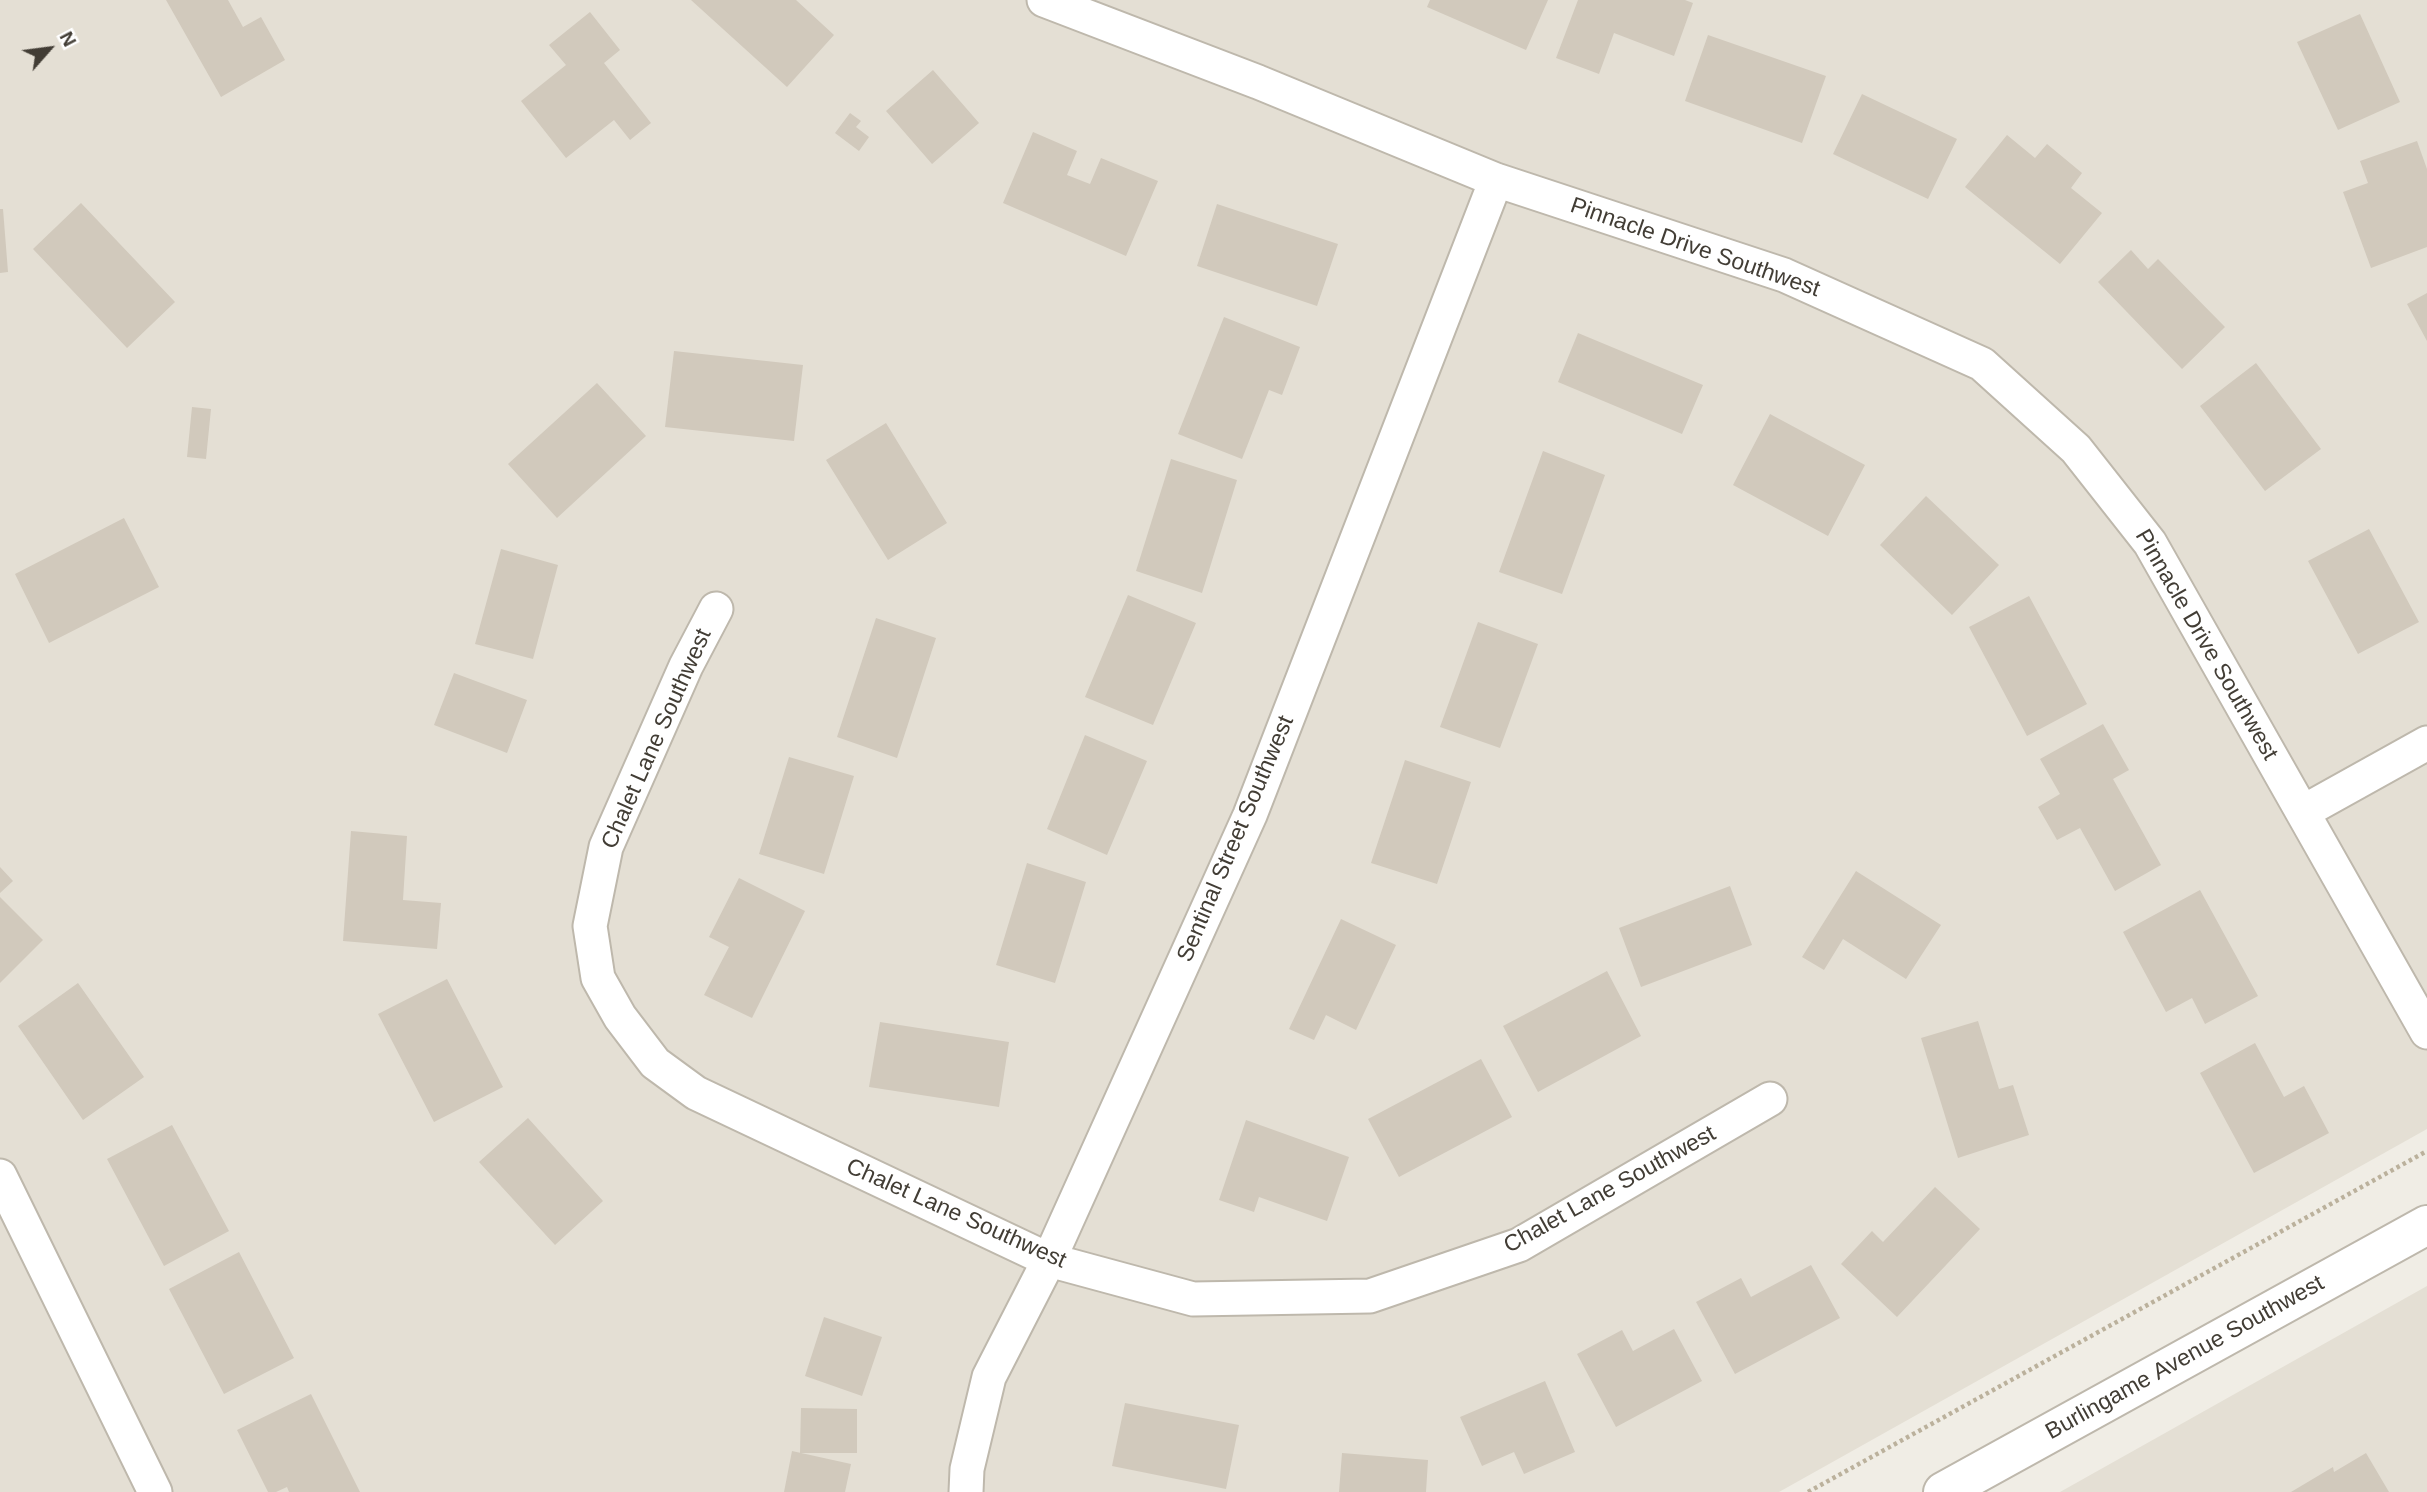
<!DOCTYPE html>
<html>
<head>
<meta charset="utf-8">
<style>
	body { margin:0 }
	#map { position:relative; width:2427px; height:1492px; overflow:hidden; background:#f0ede5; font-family:Helvetica,sans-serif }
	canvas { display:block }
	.north { position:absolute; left:14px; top:14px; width:70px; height:70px; -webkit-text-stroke:5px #fff; paint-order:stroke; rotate:62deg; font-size:19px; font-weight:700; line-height:28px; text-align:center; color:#423d35 }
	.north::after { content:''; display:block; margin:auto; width:24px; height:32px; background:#423d35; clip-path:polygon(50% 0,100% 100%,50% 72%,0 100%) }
</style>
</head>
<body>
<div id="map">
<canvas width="2427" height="1492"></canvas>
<div class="north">N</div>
</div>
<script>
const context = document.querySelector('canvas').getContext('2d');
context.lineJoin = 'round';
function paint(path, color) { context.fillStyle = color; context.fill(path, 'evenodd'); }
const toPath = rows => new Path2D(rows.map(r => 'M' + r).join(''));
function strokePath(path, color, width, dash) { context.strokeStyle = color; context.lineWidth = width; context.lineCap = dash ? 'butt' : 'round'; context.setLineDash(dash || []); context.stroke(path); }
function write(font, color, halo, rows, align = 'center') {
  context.font = font + ' Helvetica,sans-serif'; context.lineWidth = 5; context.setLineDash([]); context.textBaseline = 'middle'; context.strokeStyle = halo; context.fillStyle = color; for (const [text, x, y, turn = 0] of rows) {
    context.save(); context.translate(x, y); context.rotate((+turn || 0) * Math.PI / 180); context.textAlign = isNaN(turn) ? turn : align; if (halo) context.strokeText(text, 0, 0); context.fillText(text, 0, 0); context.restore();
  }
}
const residential = toPath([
	[0,0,2427,0,2427,1129,1779,1492,0,1492],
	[2427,1286,2427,1492,2060,1492]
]);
const building = toPath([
	[166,0,228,0,243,27,261,17,285,60,221,97],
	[691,0,796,0,834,35,787,87],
	[1430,0,1548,0,1526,50,1427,7],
	[1578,0,1685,0,1693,3,1674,56,1614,33,1599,74,1556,58],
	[590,12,620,50,604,63,651,123,630,140,614,120,566,158,521,101,566,65,549,45],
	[2360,14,2400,102,2338,130,2297,42],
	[1708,35,1826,76,1802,143,1685,101],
	[933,70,979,123,932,164,886,111],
	[1862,94,1957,139,1928,199,1833,154],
	[850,113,861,121,856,127,869,137,859,151,835,133],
	[1033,132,1077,151,1067,175,1090,184,1101,158,1158,181,1126,256,1003,203],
	[2007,135,2035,158,2047,144,2082,173,2071,188,2102,213,2060,264,1965,187],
	[2417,141,2427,169,2427,247,2371,268,2343,192,2368,183,2360,161],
	[81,203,175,302,127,348,33,249],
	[1217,204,1338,244,1317,306,1197,266],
	[0,209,3,209,8,272,0,273],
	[2131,250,2148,269,2158,259,2225,327,2182,369,2098,282],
	[2427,293,2427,341,2407,304],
	[1224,317,1300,347,1282,395,1269,390,1242,459,1178,434],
	[1578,333,1703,385,1682,434,1558,382],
	[674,351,803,365,794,441,665,427],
	[2256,363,2321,449,2265,491,2200,406],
	[597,383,646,436,557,518,508,464],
	[192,407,211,409,206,459,187,457],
	[1770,414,1865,465,1828,536,1733,485],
	[886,423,947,523,888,560,826,460],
	[1543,451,1605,475,1562,594,1499,572],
	[1171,459,1237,480,1202,593,1136,571],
	[1926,496,1999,565,1952,615,1880,545],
	[124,518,159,587,49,643,15,574],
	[2369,529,2419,622,2358,654,2308,561],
	[501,549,558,565,533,659,475,644],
	[1128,595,1196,623,1153,725,1085,697],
	[2029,596,2087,704,2027,736,1969,627],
	[876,618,936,638,897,758,837,737],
	[1478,622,1538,644,1500,748,1440,727],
	[454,673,527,700,507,753,434,725],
	[2103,724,2129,770,2113,779,2161,865,2115,891,2080,828,2057,840,2038,807,2060,794,2040,759],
	[1085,735,1147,761,1107,855,1047,829],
	[789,757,854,776,824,874,759,854],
	[1405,760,1471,782,1437,884,1371,863],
	[351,831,407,836,403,900,441,903,437,949,343,941],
	[1027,863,1086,882,1055,983,996,965],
	[0,867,13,881,0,893],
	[1856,871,1941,925,1906,979,1843,939,1824,970,1802,957],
	[739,878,805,911,752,1018,704,995,729,947,709,937],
	[1730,886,1752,945,1641,987,1619,928],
	[2200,890,2258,996,2205,1024,2192,998,2166,1012,2123,932],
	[0,897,43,940,0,983],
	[1341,919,1396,945,1356,1030,1326,1015,1314,1040,1289,1029],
	[1607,971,1641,1036,1538,1092,1503,1026],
	[447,979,503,1087,434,1122,378,1014],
	[78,983,144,1077,83,1120,18,1026],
	[1978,1021,1999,1089,2013,1085,2029,1135,1958,1158,1921,1038],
	[880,1022,1009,1042,999,1107,869,1087],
	[2255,1043,2284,1097,2304,1086,2329,1133,2254,1173,2200,1073],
	[1481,1059,1512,1117,1399,1177,1368,1119],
	[528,1118,603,1201,555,1245,479,1162],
	[1246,1120,1349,1157,1327,1221,1259,1197,1254,1212,1219,1200],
	[172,1125,229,1231,164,1266,107,1159],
	[1935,1187,1980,1229,1897,1317,1841,1264,1872,1231,1883,1242],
	[239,1252,294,1358,224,1394,169,1289],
	[1811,1265,1840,1318,1735,1374,1696,1302,1741,1278,1751,1297],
	[824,1317,882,1337,862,1396,805,1376],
	[1674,1329,1702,1381,1616,1427,1577,1354,1622,1330,1633,1351],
	[1545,1381,1575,1452,1524,1474,1514,1452,1482,1466,1460,1417],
	[311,1394,360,1492,289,1492,287,1487,276,1492,268,1492,237,1430],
	[1125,1403,1239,1425,1226,1489,1112,1466],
	[801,1408,857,1409,857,1453,800,1453],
	[792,1451,851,1464,845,1492,784,1492],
	[1342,1453,1428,1460,1426,1492,1339,1492],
	[2366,1453,2389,1492,2291,1492,2333,1467,2334,1472]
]);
const path = toPath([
	[1808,1492,2427,1151]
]);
const minor = toPath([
	[1044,0,1258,82,1496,180,1784,275,1982,364,2076,449,2150,543,2427,1032],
	[716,609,686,666,606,847,590,926,598,978,620,1017,655,1063,696,1093,1049,1260,1193,1299,1370,1296,1519,1245,1770,1099],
	[2303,812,2427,743],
	[0,1176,155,1492],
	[966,1492,967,1469,989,1377,1049,1260,1250,815,1496,180]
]);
const tertiary = toPath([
	[1943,1492,2427,1225]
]);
const streetNames = [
	["Pinnacle Drive Southwest",1695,248,19],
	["Pinnacle Drive Southwest",2206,645,60],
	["Chalet Lane Southwest",657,739,-66],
	["Sentinal Street Southwest",1236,839,-67],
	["Chalet Lane Southwest",1610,1190,-29],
	["Chalet Lane Southwest",956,1214,24],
	["Burlingame Avenue Southwest",2185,1358,-29]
];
paint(residential, '#e4dfd4');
paint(building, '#d1c9bc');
strokePath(minor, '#beb8ac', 37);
strokePath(tertiary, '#beb8ac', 42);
strokePath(path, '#bbb19c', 4.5, [3.5, 3.5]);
strokePath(minor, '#fff', 33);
strokePath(tertiary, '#fff', 38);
write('23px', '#423d35', '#fff', streetNames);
</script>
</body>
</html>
